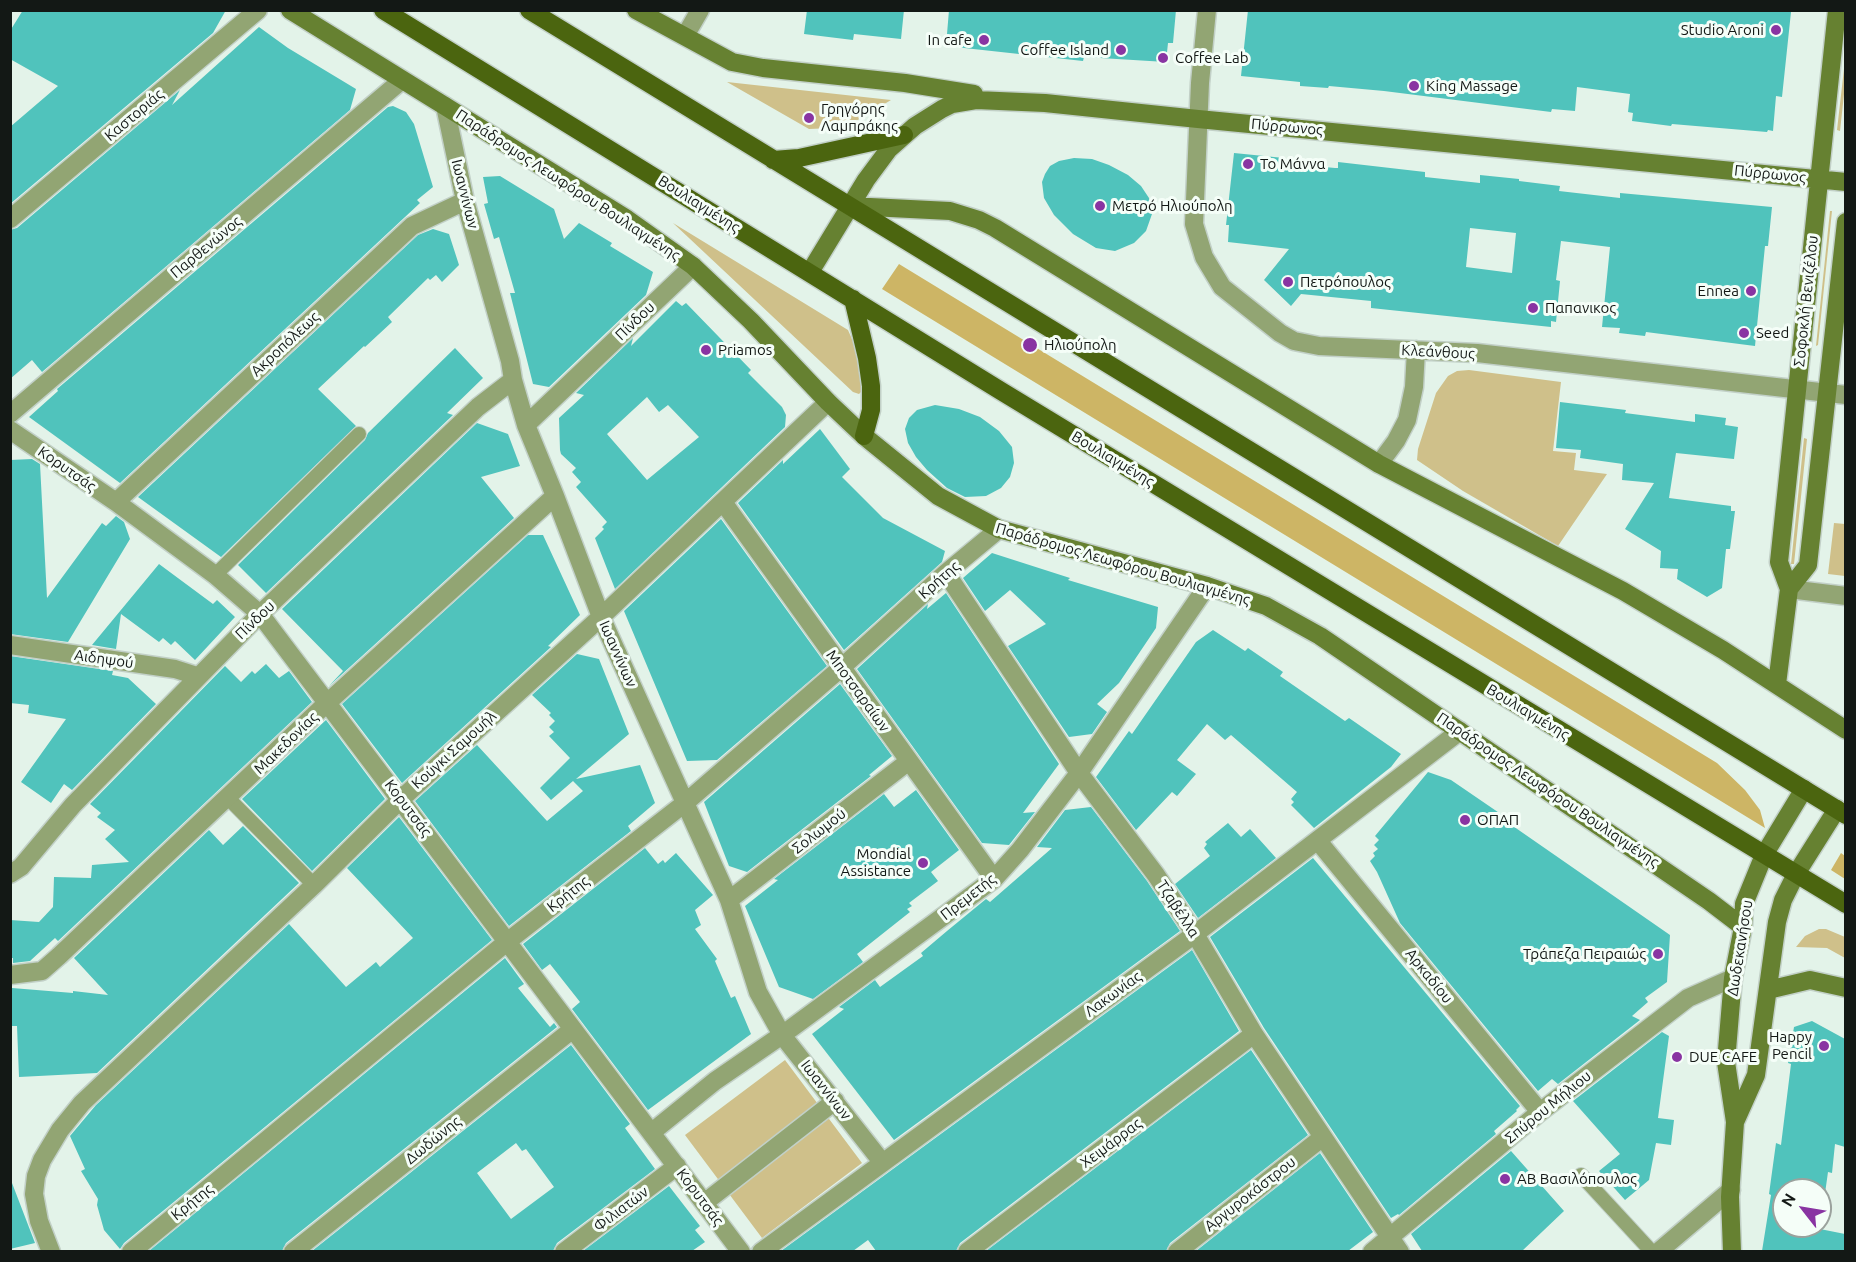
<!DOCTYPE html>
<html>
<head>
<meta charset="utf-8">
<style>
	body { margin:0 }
	#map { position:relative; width:1856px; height:1262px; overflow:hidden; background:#e3f3e9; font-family:Ubuntu,sans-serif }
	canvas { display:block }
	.frame { position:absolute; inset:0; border:12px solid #131815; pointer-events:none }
	.north { position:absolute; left:1772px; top:1178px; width:60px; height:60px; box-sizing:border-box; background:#f5fef8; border:2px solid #9ba29d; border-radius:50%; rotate:301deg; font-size:16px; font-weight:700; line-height:24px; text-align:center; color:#131815 }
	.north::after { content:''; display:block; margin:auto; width:21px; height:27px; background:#8934a2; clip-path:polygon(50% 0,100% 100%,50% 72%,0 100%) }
</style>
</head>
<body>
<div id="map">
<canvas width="1856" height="1262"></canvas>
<div class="frame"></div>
<div class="north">N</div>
</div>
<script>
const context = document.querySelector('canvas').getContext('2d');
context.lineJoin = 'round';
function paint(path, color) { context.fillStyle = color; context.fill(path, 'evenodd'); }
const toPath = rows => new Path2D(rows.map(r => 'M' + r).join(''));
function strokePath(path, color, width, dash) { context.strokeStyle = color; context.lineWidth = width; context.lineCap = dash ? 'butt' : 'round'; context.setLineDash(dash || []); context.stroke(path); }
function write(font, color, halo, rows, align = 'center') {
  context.font = font + ' Ubuntu,sans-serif'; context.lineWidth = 6; context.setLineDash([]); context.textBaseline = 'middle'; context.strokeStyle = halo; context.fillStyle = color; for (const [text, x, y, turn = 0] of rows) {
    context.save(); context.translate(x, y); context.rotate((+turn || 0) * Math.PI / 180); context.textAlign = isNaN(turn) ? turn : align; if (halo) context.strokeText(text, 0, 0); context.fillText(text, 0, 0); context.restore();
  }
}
const green = toPath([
	[1845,60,1845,85,1840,131,1837,130],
	[727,82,891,100,856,121,833,128,809,129],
	[1830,211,1832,211,1818,345,1816,346],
	[673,223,848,330,858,353,862,378,861,392,859,394,853,392],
	[1469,370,1561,382,1553,451,1576,453,1574,470,1607,474,1558,546,1463,491,1417,460,1418,449,1436,393,1448,376,1457,371],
	[1804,438,1807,439,1794,564,1791,564],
	[1834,523,1845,524,1845,576,1828,574],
	[1819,929,1826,929,1845,937,1845,958,1827,948,1796,947,1805,936],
	[785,1060,862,1163,762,1238,685,1135]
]);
const forest = toPath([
	[899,264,1717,763,1745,790,1760,810,1765,828,882,289],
	[1841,853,1845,856,1845,879,1831,870]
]);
const building = toPath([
	[23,10,226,10,213,33,10,204,10,127,58,86,10,59,10,31],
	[807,10,904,10,901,39,854,34,853,40,804,34],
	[949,10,1176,10,1173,43,1168,43,1166,62,1084,57,1083,61,946,46],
	[1248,10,1771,10,1791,12,1782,97,1776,96,1773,131,1768,130,1767,132,1672,124,1671,126,1632,121,1633,113,1628,112,1630,94,1577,87,1575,111,1552,109,1551,112,1384,91,1329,86,1328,88,1300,86,1300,82,1241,76],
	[259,27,288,48,356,89,350,110,42,372,32,360,10,379,10,230,17,228,180,90,172,105],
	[393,106,406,112,414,124,433,187,417,200,420,203,120,483,29,417,58,391,57,389,388,107],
	[1234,153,1284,158,1284,163,1335,168,1338,168,1338,162,1425,172,1425,177,1480,183,1480,175,1519,179,1519,181,1560,186,1559,191,1620,198,1620,193,1772,207,1768,246,1765,246,1755,346,1646,332,1645,336,1619,333,1620,328,1602,327,1610,247,1561,241,1556,280,1560,281,1556,322,1551,321,1551,327,1371,308,1371,301,1301,294,1291,306,1264,280,1289,249,1228,242,1229,225,1226,225],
	[1470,228,1516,233,1512,273,1466,267],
	[1074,158,1092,159,1109,165,1128,175,1141,186,1149,198,1152,214,1146,231,1134,243,1115,251,1096,248,1073,234,1054,215,1044,198,1042,182,1045,174,1050,166,1059,161],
	[500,176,554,209,564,239,579,223,612,243,610,246,653,272,646,295,549,387,533,384,510,293,515,293,499,237,494,239,484,204,488,203,483,177],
	[433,229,449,234,459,265,442,282,436,275,430,280,428,278,388,317,392,322,365,347,364,346,318,389,356,426,221,557,138,497,418,235],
	[676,301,682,306,686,303,751,370,748,373,782,407,786,415,785,427,615,589,595,538,604,529,602,527,607,522,576,487,581,482,572,472,576,468,561,454,560,450,559,418,584,395,576,393,633,338,631,346],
	[647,397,659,412,668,405,699,437,647,480,607,434],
	[455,348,483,378,447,413,453,415,266,593,238,565,365,440,368,433],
	[1560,402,1626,410,1625,413,1695,422,1695,414,1726,418,1725,425,1738,427,1734,459,1676,453,1669,498,1731,506,1731,511,1735,511,1730,549,1726,549,1722,588,1707,597,1677,579,1678,569,1660,568,1661,551,1625,529,1654,483,1622,480,1623,464,1580,458,1581,450,1556,448],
	[935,405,959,409,980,417,999,431,1012,447,1014,463,1010,477,1001,488,986,496,965,497,947,488,927,470,916,457,908,443,905,429,909,418,917,410],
	[477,423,508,434,520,466,481,477,514,518,329,686,343,671,282,609],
	[820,429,850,469,842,477,883,518,945,551,942,562,844,650,738,503,783,460,783,464],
	[32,459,40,464,47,598,102,523,106,526,116,516,124,522,130,539,68,642,10,634,10,460],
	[721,519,827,666,717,760,687,761,624,611],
	[528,535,543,535,580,615,548,646,551,647,402,783,342,704],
	[992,553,1070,578,1068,580,1158,607,1156,628,1119,683,1097,704,1107,712,1092,734,1069,737,1008,646,1046,624,1010,590,985,611,963,578],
	[159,564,213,604,217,600,235,617,195,660,175,641,171,645,163,638,159,642,121,614,116,649,92,645],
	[946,593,1059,764,1023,813,1035,812,1009,845,982,843,857,669,928,604,927,609],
	[1213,630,1245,651,1248,648,1283,672,1280,676,1345,721,1349,718,1401,754,1391,767,1314,828,1291,805,1294,802,1291,799,1297,792,1231,735,1225,740,1207,724,1177,760,1196,774,1177,796,1172,792,1136,830,1096,777,1129,731,1132,734,1196,642],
	[577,654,599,659,629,734,576,779,640,765,655,803,628,826,631,831,509,926,415,801,477,745,547,821,583,791,573,781,551,800,540,788,570,758,549,736,554,732,549,727,555,721,549,715,551,713,532,695],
	[10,656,113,671,112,675,128,678,156,704,72,790,64,784,51,803,21,782,66,719,28,713,29,705,10,703],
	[266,664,279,678,289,671,312,702,58,941,55,938,30,961,13,963,13,958,10,958,10,920,39,922,53,907,54,877,91,878,92,865,129,862,105,839,115,830,97,817,101,813,90,804,225,666,241,682,252,671,255,674],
	[840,684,892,756,869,775,871,776,747,872,729,866,704,802],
	[326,720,385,799,312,871,242,799],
	[1428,772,1451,780,1511,821,1510,824,1670,935,1667,982,1645,998,1648,1002,1632,1016,1640,1020,1558,1084,1552,1079,1538,1091,1400,923,1377,872,1370,861,1375,856,1373,853,1378,849,1374,845,1379,840,1375,836],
	[916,790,959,850,931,872,938,881,909,903,912,906,907,909,910,912,857,954,863,962,813,999,779,987,745,906,778,880,774,879,884,794,894,807],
	[1091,807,1147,881,1180,931,894,1140,812,1034,844,1009,839,1007,875,980,880,987,923,956,921,953,947,931,986,899,990,902,1052,848,1037,847,1065,810],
	[399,817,492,940,124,1243,120,1249,104,1230,97,1205,98,1199,81,1171,85,1169,70,1136,96,1105,289,924,346,987,376,962,380,967,413,938,347,868],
	[1228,823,1241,837,1250,829,1276,858,1198,918,1175,884,1210,856,1204,848,1207,844,1205,842],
	[243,826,299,883,97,1073,19,1077,17,1026,10,1026,12,988,73,993,73,991,108,995,74,958,209,830,223,845],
	[645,848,658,864,663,860,665,863,676,853,713,895,695,910,701,925,695,929,717,959,715,961,731,998,735,996,751,1034,648,1110,572,1009,580,1002,550,964,542,970,523,944],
	[1313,858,1520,1106,1516,1110,1517,1111,1494,1131,1496,1134,1399,1215,1398,1214,1391,1218,1264,1028,1210,937],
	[1192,950,1239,1031,960,1243,956,1251,876,1251,868,1240,853,1251,781,1251],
	[505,958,524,984,518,988,550,1027,554,1023,557,1027,286,1243,282,1251,149,1251],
	[1812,1021,1845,1039,1845,1147,1835,1144,1832,1173,1828,1172,1820,1229,1845,1234,1845,1251,1762,1251,1771,1195,1769,1194,1776,1143,1781,1145,1791,1064,1788,1063,1794,1027],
	[1784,1190,1820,1190,1820,1226,1784,1226],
	[1662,1032,1669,1036,1658,1118,1674,1120,1671,1145,1656,1143,1649,1180,1625,1200,1599,1171,1620,1154,1573,1101],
	[571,1045,630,1124,625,1128,655,1169,557,1243,553,1251,312,1251],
	[516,1143,522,1151,526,1149,554,1187,511,1219,477,1173],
	[1251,1050,1308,1135,1170,1243,1166,1251,986,1251],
	[1511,1151,1564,1211,1522,1251,1422,1251,1411,1234],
	[1320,1153,1373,1232,1348,1251,1196,1251],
	[10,1183,12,1183,35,1243,10,1249],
	[669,1186,700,1226,695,1230,705,1242,692,1251,583,1251]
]);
const lane = toPath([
	[215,575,359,434],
	[228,798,314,885],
	[1581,1175,1652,1252]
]);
const street = toPath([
	[1207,10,1200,83,1194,224,1204,257,1222,287,1280,333,1294,341,1319,346,1477,353,1846,395],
	[685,36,700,10],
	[445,106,465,201,510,361,513,380,526,425,555,496,601,617,729,900,758,992,782,1035,882,1162],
	[10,219,258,10],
	[10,414,402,80],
	[526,425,693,266],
	[10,430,116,502,215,575,260,614,741,1252],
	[1379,464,1396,441,1407,420,1414,387,1416,350],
	[116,502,412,226,465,201],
	[723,502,994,879],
	[946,573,1079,773,1156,875,1195,934,1254,1034,1400,1252],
	[1789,589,1846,596],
	[10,645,175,669,197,676],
	[1318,841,1540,1112],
	[10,874,21,867,73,805,260,614,478,407,513,380],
	[729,900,909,761],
	[10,975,42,971,59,956,327,703,555,496],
	[652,1132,715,1081,782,1035,994,879,1020,850,1079,773,1207,586],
	[704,1203,835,1101],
	[51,1252,39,1221,34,1194,36,1176,42,1160,60,1130,82,1103,314,885,401,799,601,617,828,402],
	[131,1252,508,941,685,803,841,668,946,573,999,529],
	[293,1252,573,1029],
	[564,1252,677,1166],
	[761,1252,1195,934,1460,731],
	[967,1252,1254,1034],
	[1177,1252,1323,1137],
	[1372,1252,1540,1112,1688,998,1733,978],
	[1658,1252,1731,1190]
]);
const secondary = toPath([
	[290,10,627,219,693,266,751,321,828,402,864,436,938,496,999,529,1207,586,1266,606,1320,636,1709,901,1743,927],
	[636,10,732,62,763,68,905,83,974,94],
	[850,206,950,211,979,220,995,228,1379,464,1623,591,1723,650,1846,730],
	[810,272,866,180,889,149,915,126,942,109,952,104,976,100,1045,103,1198,119,1846,182],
	[1789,589,1808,565,1846,222],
	[1777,684,1789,589,1779,562,1837,10],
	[1768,990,1810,980,1846,988],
	[1735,1122,1756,1075,1777,922,1783,900,1796,874,1837,809],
	[1732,1252,1730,1197,1735,1122,1726,1062,1733,978,1743,927,1744,904,1764,855,1804,789]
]);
const primary = toPath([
	[383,10,1001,391,1846,904],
	[529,10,1846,815],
	[773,160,799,158,904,135],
	[853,299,867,358,871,386,871,410,864,436]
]);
const markers = [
	[1776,30,6,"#8934a2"],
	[984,40,6,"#8934a2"],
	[1121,50,6,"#8934a2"],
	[1163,58,6,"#8934a2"],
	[1414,86,6,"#8934a2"],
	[809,118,6,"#8934a2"],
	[1248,164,6,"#8934a2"],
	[1100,206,6,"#8934a2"],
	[1288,282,6,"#8934a2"],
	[1751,291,6,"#8934a2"],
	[1533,308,6,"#8934a2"],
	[1744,333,6,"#8934a2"],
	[1030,345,8,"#8934a2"],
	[706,350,6,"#8934a2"],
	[1465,820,6,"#8934a2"],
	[923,863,6,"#8934a2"],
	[1658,954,6,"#8934a2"],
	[1824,1046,6,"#8934a2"],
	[1677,1057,6,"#8934a2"],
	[1505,1179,6,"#8934a2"]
];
const poiNames = [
	["Studio Aroni",1764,30,"right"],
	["In cafe",972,40,"right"],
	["Coffee Island",1109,50,"right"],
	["Coffee Lab",1175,58],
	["King Massage",1426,86],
	["Γρηγόρης",821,109],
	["Λαμπράκης",821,126],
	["Το Μάννα",1260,164],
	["Μετρό Ηλιούπολη",1112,206],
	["Πετρόπουλος",1300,282],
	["Ennea",1739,291,"right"],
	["Παπανικος",1545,308],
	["Seed",1756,333],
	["Ηλιούπολη",1044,345],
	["Priamos",718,350],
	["ΟΠΑΠ",1477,820],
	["Mondial",911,854,"right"],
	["Assistance",911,871,"right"],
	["Τράπεζα Πειραιώς",1646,954,"right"],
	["Happy",1812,1037,"right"],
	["Pencil",1812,1054,"right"],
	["DUΕ CAFE",1689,1057],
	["ΑΒ Βασιλόπουλος",1517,1179]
];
const streetNames = [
	["Καστοριάς",134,115,-40],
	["Πύρρωνος",1287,127,5],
	["Πύρρωνος",1770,174,6],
	["Παράδρομος Λεωφόρου Βουλιαγμένης",568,185,33],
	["Ιωαννίνων",465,194,76],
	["Βουλιαγμένης",699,204,32],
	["Παρθενώνος",206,247,-40],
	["Σοφοκλή Βενιζέλου",1806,301,-84],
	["Πίνδου",635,321,-44],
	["Ακροπόλεως",285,344,-43],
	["Κλεάνθους",1438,352,3],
	["Βουλιαγμένης",1113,459,31],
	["Κορυτσάς",67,469,35],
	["Παράδρομος Λεωφόρου Βουλιαγμένης",1123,564,16],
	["Κρήτης",939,580,-41],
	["Πίνδου",255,620,-44],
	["Ιωαννίνων",618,654,66],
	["Αιδηψού",104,659,8],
	["Μποτσαραίων",858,691,54],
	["Βουλιαγμένης",1528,712,31],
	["Μακεδονίας",286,743,-44],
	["Κούγκι Σαμουήλ",454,750,-42],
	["Παράδρομος Λεωφόρου Βουλιαγμένης",1548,790,34],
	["Κορυτσάς",408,808,53],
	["Σολωμού",819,831,-38],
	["Κρήτης",568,894,-38],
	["Πρεμετής",968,897,-38],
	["Τζαβέλλα",1178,909,57],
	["Δωδεκανήσου",1740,948,-81],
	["Αρκαδίου",1429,976,51],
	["Λακωνίας",1113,994,-36],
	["Ιωαννίνων",826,1090,52],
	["Σπύρου Μήλιου",1548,1107,-39],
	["Δωδώνης",433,1140,-39],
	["Χειμάρρας",1111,1143,-37],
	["Αργυροκάστρου",1250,1194,-38],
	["Κορυτσάς",700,1197,53],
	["Κρήτης",192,1202,-39],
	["Φιλιατών",621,1209,-37]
];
paint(green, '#cfc08a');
paint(forest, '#cdb565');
paint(building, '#50c3bc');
strokePath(lane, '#c2d0c7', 16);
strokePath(street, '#c2d0c7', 21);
strokePath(secondary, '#c2d0c7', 21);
strokePath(primary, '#c2d0c7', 21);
strokePath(lane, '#92a573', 14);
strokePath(street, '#92a573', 18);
strokePath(secondary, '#668131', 18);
strokePath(primary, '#4b650f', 18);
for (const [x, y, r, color] of markers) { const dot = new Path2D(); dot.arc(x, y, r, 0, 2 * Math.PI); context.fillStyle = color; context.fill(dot); strokePath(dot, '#f5fef8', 2); }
write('15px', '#131815', '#f5fef8', poiNames, 'left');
write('15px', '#131815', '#f5fef8', streetNames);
</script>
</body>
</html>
